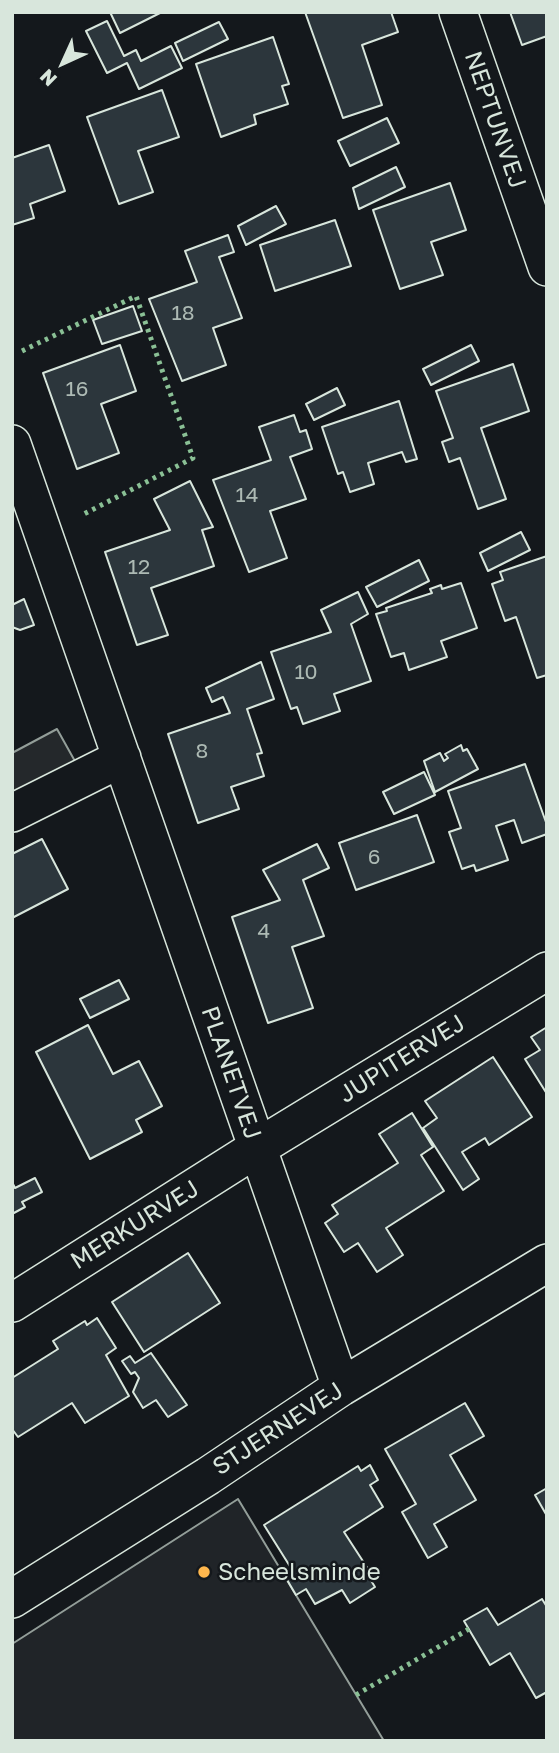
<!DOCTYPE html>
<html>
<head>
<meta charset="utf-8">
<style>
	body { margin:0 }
	#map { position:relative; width:559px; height:1753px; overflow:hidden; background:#14181c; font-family:"Golos Text",sans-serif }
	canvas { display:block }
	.frame { position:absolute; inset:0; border:14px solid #d8e6dc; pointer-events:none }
	.north { position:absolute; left:28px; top:28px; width:70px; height:70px; -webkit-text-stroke:5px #14181c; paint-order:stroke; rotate:225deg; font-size:19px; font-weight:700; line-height:28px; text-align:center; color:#d8e6dc }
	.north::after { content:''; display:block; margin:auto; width:24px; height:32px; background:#d8e6dc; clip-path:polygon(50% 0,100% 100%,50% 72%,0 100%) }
</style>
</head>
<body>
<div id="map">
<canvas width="559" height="1753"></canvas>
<div class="frame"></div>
<div class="north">N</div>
</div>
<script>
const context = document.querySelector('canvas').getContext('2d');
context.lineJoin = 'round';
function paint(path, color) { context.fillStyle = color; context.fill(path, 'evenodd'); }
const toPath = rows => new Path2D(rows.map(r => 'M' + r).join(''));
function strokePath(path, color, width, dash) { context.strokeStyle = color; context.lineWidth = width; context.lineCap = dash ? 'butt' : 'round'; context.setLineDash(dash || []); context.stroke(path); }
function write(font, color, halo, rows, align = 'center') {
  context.font = font + ' "Golos Text",sans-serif'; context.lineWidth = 5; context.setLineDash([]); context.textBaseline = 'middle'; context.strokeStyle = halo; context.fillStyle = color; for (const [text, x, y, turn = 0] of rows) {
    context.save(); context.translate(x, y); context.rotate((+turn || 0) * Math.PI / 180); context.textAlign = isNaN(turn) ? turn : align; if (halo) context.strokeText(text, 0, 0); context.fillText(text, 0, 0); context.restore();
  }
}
const green = toPath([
	[238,1499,384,1741,12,1741,12,1644,238,1499]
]);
const parking = toPath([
	[57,729,76,763,12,795,12,753,57,729]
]);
const building = toPath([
	[110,12,162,12,120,33,110,12],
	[305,12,391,12,398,32,362,45,382,105,343,118,305,12],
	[510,12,547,12,547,36,522,45,510,12],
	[107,21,124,56,136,50,141,61,171,46,182,68,139,89,127,63,107,73,86,31,107,21],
	[219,22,228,39,183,61,175,43,219,22],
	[273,37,289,84,282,86,288,104,254,115,256,124,221,137,196,64,273,37],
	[162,90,179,137,138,151,153,192,119,204,87,117,162,90],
	[387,118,399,143,350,166,338,141,387,118],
	[49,145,65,191,30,204,34,218,12,225,12,158,49,145],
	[396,167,405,187,359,209,353,188,396,167],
	[450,183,466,230,431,242,443,275,400,289,373,210,450,183],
	[276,206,286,224,246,245,238,226,276,206],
	[335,220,351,266,275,291,260,245,335,220],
	[228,235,234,252,219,257,242,318,213,328,226,365,182,381,149,299,197,282,185,251,228,235],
	[133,306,142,331,102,344,93,320,133,306],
	[120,345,136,391,101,404,119,453,77,469,43,373,120,345],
	[471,345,479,361,431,385,423,369,471,345],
	[513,364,529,411,481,428,506,499,478,509,460,458,449,462,442,442,453,438,436,391,513,364],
	[337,388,345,405,314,420,306,404,337,388],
	[399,401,417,459,406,462,402,452,368,463,374,484,350,492,343,472,338,474,322,427,399,401],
	[294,415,300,432,306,430,312,449,290,457,306,499,270,511,287,558,249,572,213,480,271,460,259,427,294,415],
	[190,481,213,527,202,530,214,566,151,588,168,635,137,645,105,552,170,530,154,499,190,481],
	[521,532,530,550,488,571,480,553,521,532],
	[547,556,547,675,537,678,516,617,505,621,492,584,503,580,500,572,547,556],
	[419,560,429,581,377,607,366,587,419,560],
	[461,583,477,628,441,641,447,657,409,670,404,653,391,657,376,614,387,611,386,608,432,593,430,589,441,585,442,589,461,583],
	[358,592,368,614,351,624,371,681,334,694,340,711,303,724,297,707,291,709,271,652,331,632,321,610,358,592],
	[24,599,34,625,20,630,12,627,12,605,24,599],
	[261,662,274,699,247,709,262,753,257,754,264,776,231,787,239,809,198,823,168,734,230,713,223,697,212,702,206,688,261,662],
	[461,745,463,751,467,749,478,769,435,792,424,761,440,753,444,761,448,758,445,754,461,745],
	[525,764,547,825,547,834,522,843,514,820,496,826,508,860,476,871,474,865,462,869,449,832,461,828,448,791,525,764],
	[424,772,435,795,394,814,383,792,424,772],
	[417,815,434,862,356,890,339,843,417,815],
	[42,839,68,889,12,918,12,854,42,839],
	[317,844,329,868,303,880,324,936,292,947,313,1008,268,1023,232,917,280,900,263,870,317,844],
	[119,980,129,999,90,1018,80,999,119,980],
	[88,1025,113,1074,139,1061,162,1106,136,1120,142,1132,90,1159,36,1052,88,1025],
	[547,1027,547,1094,525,1059,540,1050,531,1037,547,1027],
	[493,1057,532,1117,489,1145,485,1138,462,1152,479,1179,463,1190,423,1128,437,1118,425,1101,493,1057],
	[412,1113,433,1147,421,1155,444,1191,386,1228,403,1255,377,1272,358,1243,344,1252,325,1223,338,1214,332,1205,398,1163,379,1134,412,1113],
	[35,1178,42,1192,22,1202,25,1207,12,1214,12,1182,15,1188,35,1178],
	[188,1253,220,1303,144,1352,112,1302,188,1253],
	[97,1318,116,1348,106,1355,129,1396,85,1423,72,1403,18,1437,12,1429,12,1378,58,1349,53,1341,85,1321,87,1325,97,1318],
	[151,1353,187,1405,168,1417,156,1400,143,1408,133,1392,139,1378,135,1372,131,1374,122,1361,130,1356,135,1363,151,1353],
	[465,1403,484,1436,450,1455,476,1500,434,1524,447,1547,428,1558,402,1512,416,1504,385,1449,465,1403],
	[370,1465,378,1480,370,1485,383,1507,344,1532,370,1572,367,1574,375,1587,350,1603,342,1590,315,1604,306,1589,296,1595,283,1573,291,1568,264,1525,358,1466,361,1471,370,1465],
	[547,1488,547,1516,535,1495,547,1488],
	[542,1599,547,1607,547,1692,536,1698,510,1653,490,1665,464,1621,487,1608,498,1625,542,1599]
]);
const minor = toPath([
	[458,12,547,267],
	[12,444,341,1387],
	[12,813,122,758],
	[12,1303,257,1148,547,971],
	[12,1599,208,1476,341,1387,547,1263]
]);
const hedge = toPath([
	[22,351,136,296,193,458,82,515],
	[356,1695,469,1629]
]);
const markers = [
	[204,1572,7,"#ffb74d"]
];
const numberNames = [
	["18",183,313],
	["16",77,389],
	["14",247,495],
	["12",139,567],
	["10",306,672],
	["8",202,751],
	["6",374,857],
	["4",264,931]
];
const streetNames = [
	["NEPTUNVEJ",495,120,71],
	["JUPITERVEJ",402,1059,-32],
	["PLANETVEJ",231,1073,71],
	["MERKURVEJ",135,1225,-32],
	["STJERNEVEJ",278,1429,-33]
];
const poiNames = [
	["Scheelsminde",218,1572]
];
paint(green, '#202428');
strokePath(green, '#939e99', 2);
paint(parking, '#24282b');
strokePath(parking, '#939e99', 2);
paint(building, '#2c363c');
strokePath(building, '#d8e6dc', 2);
strokePath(minor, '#d8e6dc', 40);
strokePath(minor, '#14181c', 37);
strokePath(hedge, '#8ac095', 5, [3.5, 5]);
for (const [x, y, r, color] of markers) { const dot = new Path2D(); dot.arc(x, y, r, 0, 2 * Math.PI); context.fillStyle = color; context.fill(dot); strokePath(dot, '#14181c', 2.5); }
write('21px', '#adbab4', null, numberNames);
write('24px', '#d8e6dc', '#14181c', streetNames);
write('24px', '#d8e6dc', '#14181c', poiNames, 'left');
</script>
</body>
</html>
